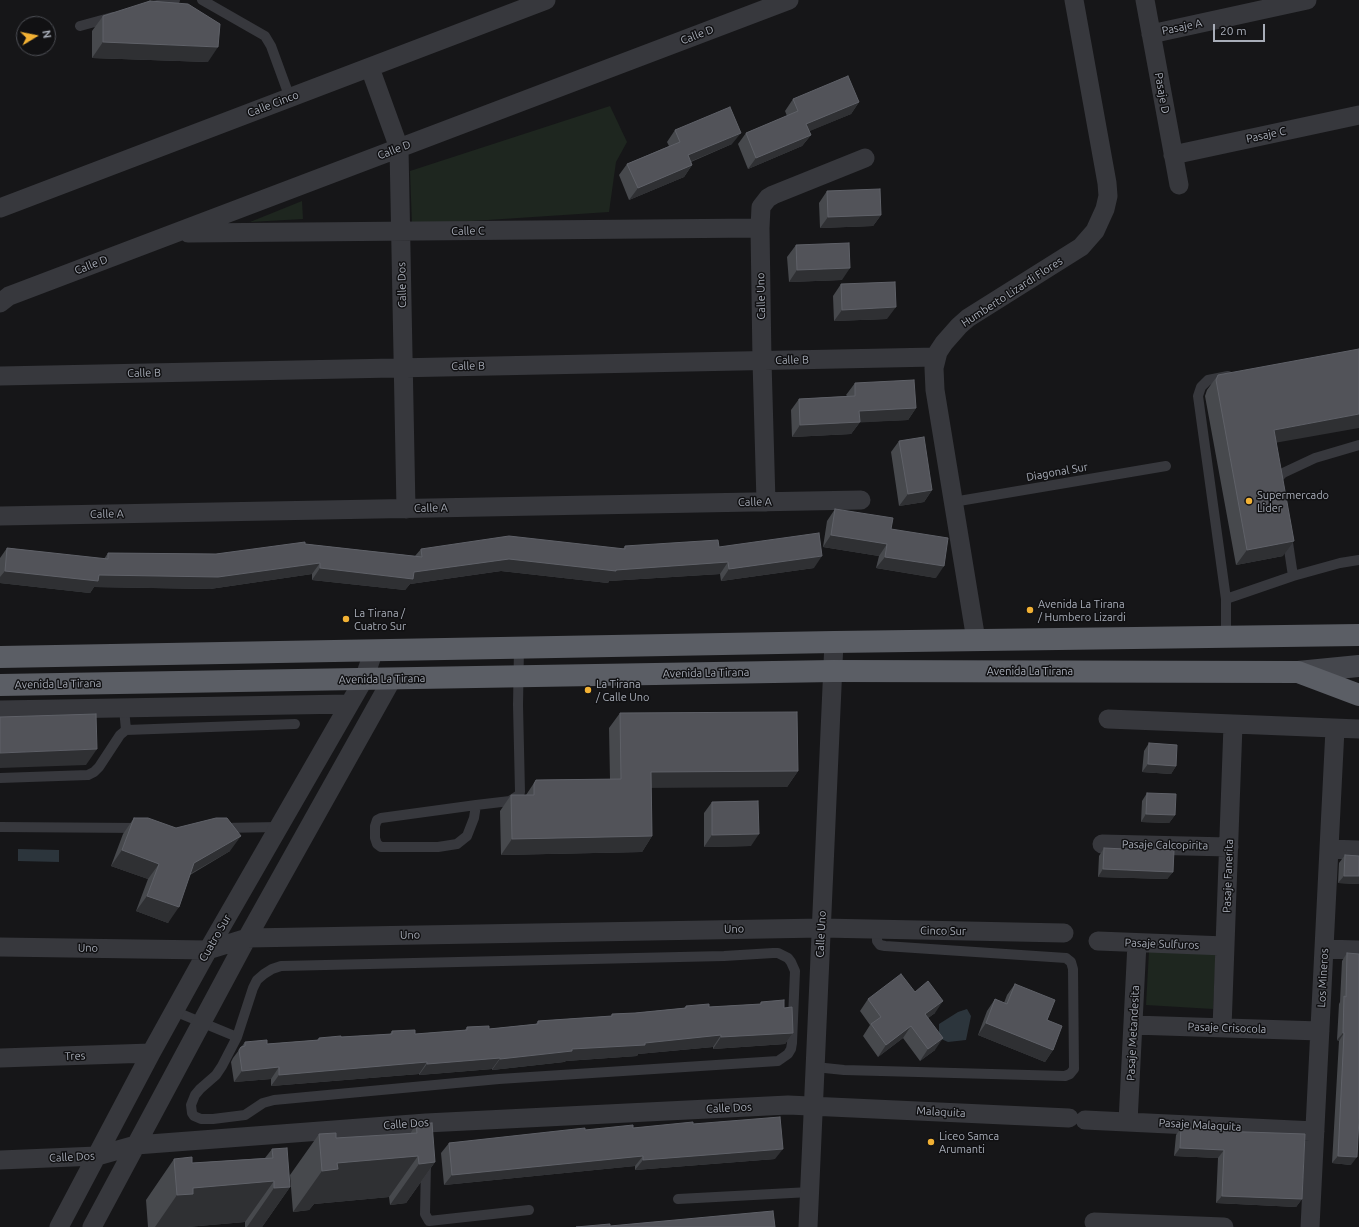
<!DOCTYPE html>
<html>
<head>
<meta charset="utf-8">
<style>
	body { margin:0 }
	#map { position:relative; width:1359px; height:1227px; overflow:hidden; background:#161618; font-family:Ubuntu,sans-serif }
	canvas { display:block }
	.north { position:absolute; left:16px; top:16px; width:40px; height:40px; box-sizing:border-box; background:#111113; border:1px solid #4d4f55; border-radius:50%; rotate:80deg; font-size:11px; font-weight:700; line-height:16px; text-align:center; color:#a8adb8 }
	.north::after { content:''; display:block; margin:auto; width:14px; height:18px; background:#f2b134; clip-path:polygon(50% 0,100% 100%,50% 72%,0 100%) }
	.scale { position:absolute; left:1213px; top:24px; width:52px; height:18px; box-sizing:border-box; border:2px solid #a8adb8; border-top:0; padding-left:5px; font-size:12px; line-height:14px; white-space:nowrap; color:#a8adb8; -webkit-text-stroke:3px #111113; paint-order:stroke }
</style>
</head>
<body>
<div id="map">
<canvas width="1359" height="1227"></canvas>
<div class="north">N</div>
<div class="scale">20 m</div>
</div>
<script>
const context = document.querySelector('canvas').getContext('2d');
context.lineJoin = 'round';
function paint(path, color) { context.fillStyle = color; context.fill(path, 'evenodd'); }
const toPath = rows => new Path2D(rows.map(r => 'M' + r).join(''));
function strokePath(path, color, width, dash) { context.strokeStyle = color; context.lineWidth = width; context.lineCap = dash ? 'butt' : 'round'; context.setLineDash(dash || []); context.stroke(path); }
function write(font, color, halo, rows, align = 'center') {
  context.font = font + ' Ubuntu,sans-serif'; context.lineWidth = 3; context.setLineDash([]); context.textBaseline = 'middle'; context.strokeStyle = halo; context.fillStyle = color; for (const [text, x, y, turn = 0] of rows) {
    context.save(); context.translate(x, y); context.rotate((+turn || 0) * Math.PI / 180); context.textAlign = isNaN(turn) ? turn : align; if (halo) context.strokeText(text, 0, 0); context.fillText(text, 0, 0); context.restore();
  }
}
const green = toPath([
	[610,106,627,142,616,162,609,212,412,225,410,171],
	[302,201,303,219,250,222],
	[1149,951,1216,954,1213,1009,1146,1005]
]);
const water = toPath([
	[18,849,59,850,59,862,18,861],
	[967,1009,971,1016,966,1040,948,1042,939,1038,939,1024,958,1012]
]);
const service = toPath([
	[202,0,265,36,271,46,290,98],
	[154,6,175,0],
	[80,26,113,17],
	[1278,485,1277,479,1283,473,1315,458,1359,445],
	[953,502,1166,466],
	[1287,536,1293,576],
	[1226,599,1293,576,1340,563,1359,560],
	[1226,636,1226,599,1198,396,1201,387,1208,380,1228,376],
	[124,708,126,730],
	[0,778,88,775,94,772,99,767,120,735,126,730,295,724],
	[476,805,474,818,467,836,457,844,438,847,381,847,377,844,375,838,375,826,377,820,381,818,476,805,510,801,519,795,520,792,518,705,519,648],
	[0,827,139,828],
	[221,828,279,827],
	[773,953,778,953,788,958,791,962,795,971,792,1043,791,1049,788,1054,778,1061,499,1079,274,1100,263,1103,245,1115,213,1119,201,1119,194,1116,192,1113,191,1105,195,1095,200,1089,216,1075,222,1066,237,1037,253,988,257,980,264,974,272,969,281,966,724,956,773,953],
	[174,1011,237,1037],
	[815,1067,844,1070,1065,1076,1070,1074,1074,1069,1073,969,1071,962,1066,958,885,946,880,945,877,941,877,929],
	[426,1163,425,1214,429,1221,529,1210],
	[678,1199,810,1192]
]);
const minor = toPath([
	[1145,0,1179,185],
	[1151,34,1307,0],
	[370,68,399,148,406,509],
	[1173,155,1359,115],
	[0,208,546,0],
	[188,233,760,228],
	[0,303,9,296,17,293,789,0],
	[0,376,936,357],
	[766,502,762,361,760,228,761,207,768,198,773,195,865,158],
	[0,516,861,500],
	[976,640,935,390,934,368,938,352,944,343,959,326,968,318,1081,247,1095,231,1105,209,1108,196,1107,183,1074,0],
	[0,710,349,704],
	[1108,719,1359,729],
	[1102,844,1229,847],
	[1329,849,1359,850],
	[1098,941,1225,946],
	[0,947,208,950,247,938,822,928,1064,933],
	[1324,949,1359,950],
	[1133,1025,1320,1031],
	[1222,1028,1233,725],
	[0,1058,151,1053],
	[1085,1120,1315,1131],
	[1128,1122,1137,943],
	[0,1160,97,1156,136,1145,426,1123,788,1105,1069,1118],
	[1094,1222,1224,1227],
	[59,1227,151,1053,208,950,364,679,374,650],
	[92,1227,247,938,392,679],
	[808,1227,834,642],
	[1310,1227,1335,729]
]);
const secondary = toPath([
	[1298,672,1359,666]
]);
const trunk = toPath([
	[0,657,834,642,1359,635],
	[0,685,833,671,1298,672,1359,695]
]);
const wall = toPath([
	[103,16,208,62,92,58,92,31],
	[793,99,859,102,851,114,809,131,811,135,802,146,748,169,738,144,746,133,787,116,785,111],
	[675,130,732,144,691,162,692,165,684,177,629,200,619,175,627,164,669,146,667,142],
	[827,191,881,215,873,226,820,228,819,203],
	[796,245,842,280,789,282,787,257],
	[841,284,887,319,834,321,833,296],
	[1218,375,1276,443,1283,556,1236,565,1205,396,1207,390],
	[855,383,916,408,908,420,860,422,851,434,792,437,791,410,799,399,847,396,846,395],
	[899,441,932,490,924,502,899,506,891,452],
	[835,509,891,529,936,578,876,568,879,556,823,547,827,521],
	[305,544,415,556,421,549,623,549,625,546,719,547,814,568,721,581,720,574,609,581,608,583,501,571,410,584,405,590,312,580,312,574,210,589,94,587,90,593,0,583,0,558,7,548,104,559,108,553,216,554],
	[620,713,798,771,787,787,651,787,652,836,642,852,501,855,500,811,511,795,526,795,536,780,610,779,609,728],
	[1149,743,1176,766,1171,774,1142,772,1144,751],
	[1147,793,1175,815,1169,823,1141,822,1142,801],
	[712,802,751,846,704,847,704,813],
	[134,818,230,851,190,875,168,923,136,911,148,879,111,866,123,834],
	[1104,848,1145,850,1145,849,1173,872,1167,879,1098,877,1099,856],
	[1345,855,1359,856,1359,884,1338,883,1339,863],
	[1347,953,1351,1165,1332,1163,1339,1041,1337,1040,1339,1004,1340,1002,1342,961],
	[1015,984,1047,1020,1053,1050,1045,1062,978,1035,987,1011,995,999,1004,1003,1007,995],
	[915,992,935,1013,928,1018,935,1050,920,1061,903,1038,878,1057,863,1036,870,1025,860,1011,868,999],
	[761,1002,784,1008,793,1033,785,1044,713,1049,713,1047,638,1054,637,1056,566,1061,564,1062,492,1070,492,1069,419,1075,419,1074,271,1086,271,1079,234,1082,231,1062,233,1058,245,1042,267,1044,317,1040,319,1038,341,1037,390,1034,392,1031,415,1034,465,1030,467,1027,489,1029,536,1024,538,1021,611,1016,612,1014,635,1013,684,1008,686,1006,709,1007,760,1004],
	[416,1124,435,1162,406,1203,390,1205,389,1197,314,1204,309,1210,293,1212,290,1175,319,1134,336,1138,410,1134],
	[693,1124,775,1159,635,1170,635,1166,444,1185,441,1153,449,1143,585,1130,633,1128],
	[1181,1128,1217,1131,1302,1199,1296,1207,1216,1203,1218,1158,1174,1156,1176,1135],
	[272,1149,290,1187,262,1227,245,1227,245,1222,187,1227,148,1227,146,1200,174,1159,192,1163,265,1158]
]);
const shadedWall = toPath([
	[103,42,218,47,208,62,92,58],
	[859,102,851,114,798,136,806,124],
	[741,133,732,144,680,166,688,155],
	[811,135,802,146,748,169,756,158],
	[692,165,684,177,629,200,638,188],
	[881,215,873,226,820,228,828,217],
	[850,268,842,280,789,282,797,270],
	[896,307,887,319,834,321,842,310],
	[916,408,908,420,851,423,859,411],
	[1359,414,1359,428,1263,445,1274,430],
	[860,422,851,434,792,437,800,425],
	[932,490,924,502,899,506,908,494],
	[831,535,887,544,879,556,823,547],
	[1294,541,1283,556,1236,565,1247,550],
	[822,556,814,568,721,581,729,569],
	[885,557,944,566,936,578,876,568],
	[509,559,616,570,728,562,720,574,609,581,608,583,501,571,410,584,405,590,312,580,320,568,414,572],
	[320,563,312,574,210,589,94,587,90,593,0,583,0,577,5,571,99,575],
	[97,749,86,765,0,768,0,753],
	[1148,764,1176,766,1171,774,1142,772],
	[798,771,787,787,640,788,651,772],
	[1146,814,1175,815,1169,823,1141,822],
	[759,834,751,846,704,847,712,835],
	[241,836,230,851,183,878,194,863],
	[652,836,642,852,501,855,512,839],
	[122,850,159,864,148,879,111,866],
	[1103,869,1173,872,1167,879,1098,877],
	[1344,876,1359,876,1359,884,1338,883],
	[147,896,179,907,168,923,136,911],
	[943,1001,935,1013,917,1026,925,1014],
	[986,1023,1053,1050,1045,1062,978,1035],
	[911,1026,903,1038,878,1057,886,1045],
	[793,1033,785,1044,713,1049,721,1037],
	[1343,1033,1344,1033,1339,1041,1337,1040],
	[721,1035,713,1047,638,1054,637,1056,566,1061,564,1062,492,1070,500,1059,572,1049],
	[943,1038,935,1050,920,1061,928,1049],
	[500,1058,492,1069,419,1075,427,1064],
	[427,1062,419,1074,271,1086,279,1075],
	[279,1067,271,1079,234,1082,242,1071],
	[1180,1148,1224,1150,1218,1158,1174,1156],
	[783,1149,775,1159,635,1170,643,1160],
	[418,1156,389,1197,314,1204,309,1210,293,1212,322,1171,337,1163],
	[643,1156,635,1166,444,1185,452,1175],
	[1338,1156,1357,1157,1351,1165,1332,1163],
	[435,1162,406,1203,390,1205,419,1164],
	[274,1181,245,1222,187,1227,155,1227,177,1195,193,1188],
	[290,1187,262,1227,247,1227,274,1188],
	[1222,1196,1302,1199,1296,1207,1216,1203]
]);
const building = toPath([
	[150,1,188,4,220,24,218,47,103,42,103,16,150,1],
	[848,76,859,102,806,124,811,135,756,158,746,133,798,111,793,99,848,76],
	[730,107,741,133,688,155,692,165,638,188,627,164,680,142,675,130,730,107],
	[880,189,881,215,828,217,827,191,880,189],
	[849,243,850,268,797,270,796,245,849,243],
	[895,282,896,307,842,310,841,284,895,282],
	[1359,349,1359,414,1274,430,1294,541,1247,550,1216,380,1218,375,1359,349],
	[914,380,916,408,859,411,860,422,800,425,799,399,855,396,855,383,914,380],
	[924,437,932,490,908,494,899,441,924,437],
	[835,509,893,518,891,529,948,538,944,566,885,557,887,544,831,535,835,509],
	[819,533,822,556,729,569,728,562,616,570,616,571,509,559,414,572,413,579,320,568,320,563,218,577,99,575,98,581,5,571,7,548,108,559,108,553,216,554,305,542,305,544,422,557,421,549,509,536,625,549,625,546,718,540,719,547,819,533],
	[797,712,798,771,651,772,652,836,512,839,511,795,534,795,534,784,536,780,621,779,620,713,797,712],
	[96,714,97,749,0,753,0,717,96,714],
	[1149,743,1177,745,1176,766,1148,764,1149,743],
	[1147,793,1176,794,1175,815,1146,814,1147,793],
	[758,801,759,834,712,835,712,802,758,801],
	[134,818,148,818,176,828,216,818,227,818,241,836,194,863,179,907,147,896,159,864,122,850,134,818],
	[1104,848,1145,850,1145,849,1174,850,1173,872,1103,869,1104,848],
	[1345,855,1359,856,1359,876,1344,876,1345,855],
	[1347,953,1359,954,1359,1118,1357,1157,1338,1156,1344,1033,1343,1033,1344,996,1346,997,1347,953],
	[901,974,915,992,928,981,943,1001,925,1014,943,1038,928,1049,911,1026,886,1045,871,1024,881,1017,868,999,901,974],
	[1015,984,1055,1000,1047,1020,1062,1026,1053,1050,986,1023,995,999,1007,1004,1015,984],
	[784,1000,784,1008,792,1007,793,1033,721,1037,721,1035,645,1043,645,1045,572,1049,572,1051,500,1059,500,1058,427,1064,427,1062,279,1075,279,1067,242,1071,239,1050,241,1047,245,1046,245,1042,267,1040,267,1044,319,1040,319,1038,341,1036,341,1037,392,1034,392,1031,415,1030,415,1034,467,1030,467,1027,489,1026,489,1029,538,1024,538,1021,612,1016,612,1014,635,1013,686,1008,686,1006,709,1004,709,1007,761,1004,761,1002,784,1000],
	[780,1117,783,1149,643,1160,643,1156,452,1175,449,1143,585,1128,585,1130,633,1125,633,1128,693,1122,693,1124,780,1117],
	[432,1123,435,1162,419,1164,418,1156,337,1163,338,1169,322,1171,319,1134,336,1133,336,1138,417,1133,416,1124,432,1123],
	[1181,1128,1217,1129,1217,1131,1305,1134,1302,1199,1222,1196,1224,1150,1180,1148,1181,1128],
	[287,1148,290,1187,274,1188,274,1181,193,1188,193,1194,177,1195,174,1159,192,1157,192,1163,273,1158,272,1149,287,1148],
	[773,1211,775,1227,576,1227,610,1224,610,1226,773,1211]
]);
const markers = [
	[1249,501,4,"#f2b134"],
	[1030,610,4,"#f2b134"],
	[346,619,4,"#f2b134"],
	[588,690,4,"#f2b134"],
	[931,1142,4,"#f2b134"]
];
const streetNames = [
	["Pasaje A",1182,27,-12],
	["Calle D",697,35,-21],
	["Pasaje D",1162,93,80],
	["Calle Cinco",273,104,-21],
	["Pasaje C",1266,135,-12],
	["Calle D",394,150,-21],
	["Calle C",468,231,-1],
	["Calle D",91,265,-21],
	["Calle Dos",402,285,-91],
	["Humberto Lizardi Flores",1012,292,-33],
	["Calle Uno",761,296,-91],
	["Calle B",792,360,-1],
	["Calle B",468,366,-1],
	["Calle B",144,373,-1],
	["Diagonal Sur",1057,472,-10],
	["Calle A",755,502,-1],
	["Calle A",431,508,-1],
	["Calle A",107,514,-1],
	["Avenida La Tirana",1030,671],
	["Avenida La Tirana",706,673,-1],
	["Avenida La Tirana",382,679,-1],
	["Avenida La Tirana",58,684,-1],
	["Pasaje Calcopirita",1165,845,1],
	["Pasaje Fanerita",1228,876,-88],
	["Uno",734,929,-1],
	["Cinco Sur",943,931,1],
	["Calle Uno",821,934,-87],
	["Uno",410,935,-1],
	["Cuatro Sur",215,938,-60],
	["Pasaje Sulfuros",1162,944,2],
	["Uno",88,948,1],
	["Los Mineros",1323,978,-87],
	["Pasaje Crisocola",1227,1028,2],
	["Pasaje Metandesita",1133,1033,-87],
	["Tres",75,1056,-2],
	["Calle Dos",729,1108,-3],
	["Malaquita",941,1112,3],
	["Calle Dos",406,1124,-4],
	["Pasaje Malaquita",1200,1125,3],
	["Calle Dos",72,1157,-3]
];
const poiNames = [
	["Supermercado",1257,495],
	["Lider",1257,508],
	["Avenida La Tirana",1038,604],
	["/ Humbero Lizardi",1038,617],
	["La Tirana /",354,613],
	["Cuatro Sur",354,626],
	["La Tirana",596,684],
	["/ Calle Uno",596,697],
	["Liceo Samca",939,1136],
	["Arumanti",939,1149]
];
paint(green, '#1e261f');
paint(water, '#2c353c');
strokePath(service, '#37383d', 10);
strokePath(minor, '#37383d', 19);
strokePath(secondary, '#45474d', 22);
strokePath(trunk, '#5b5e65', 22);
paint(wall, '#47494d');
paint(shadedWall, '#2f3033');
paint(building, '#525359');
strokePath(building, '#5f6168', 1);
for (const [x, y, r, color] of markers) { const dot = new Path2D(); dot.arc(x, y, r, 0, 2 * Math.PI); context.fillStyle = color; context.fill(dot); strokePath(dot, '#111113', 1.5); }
write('11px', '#a8adb8', '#111113', streetNames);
write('11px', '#a8adb8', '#111113', poiNames, 'left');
</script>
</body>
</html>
